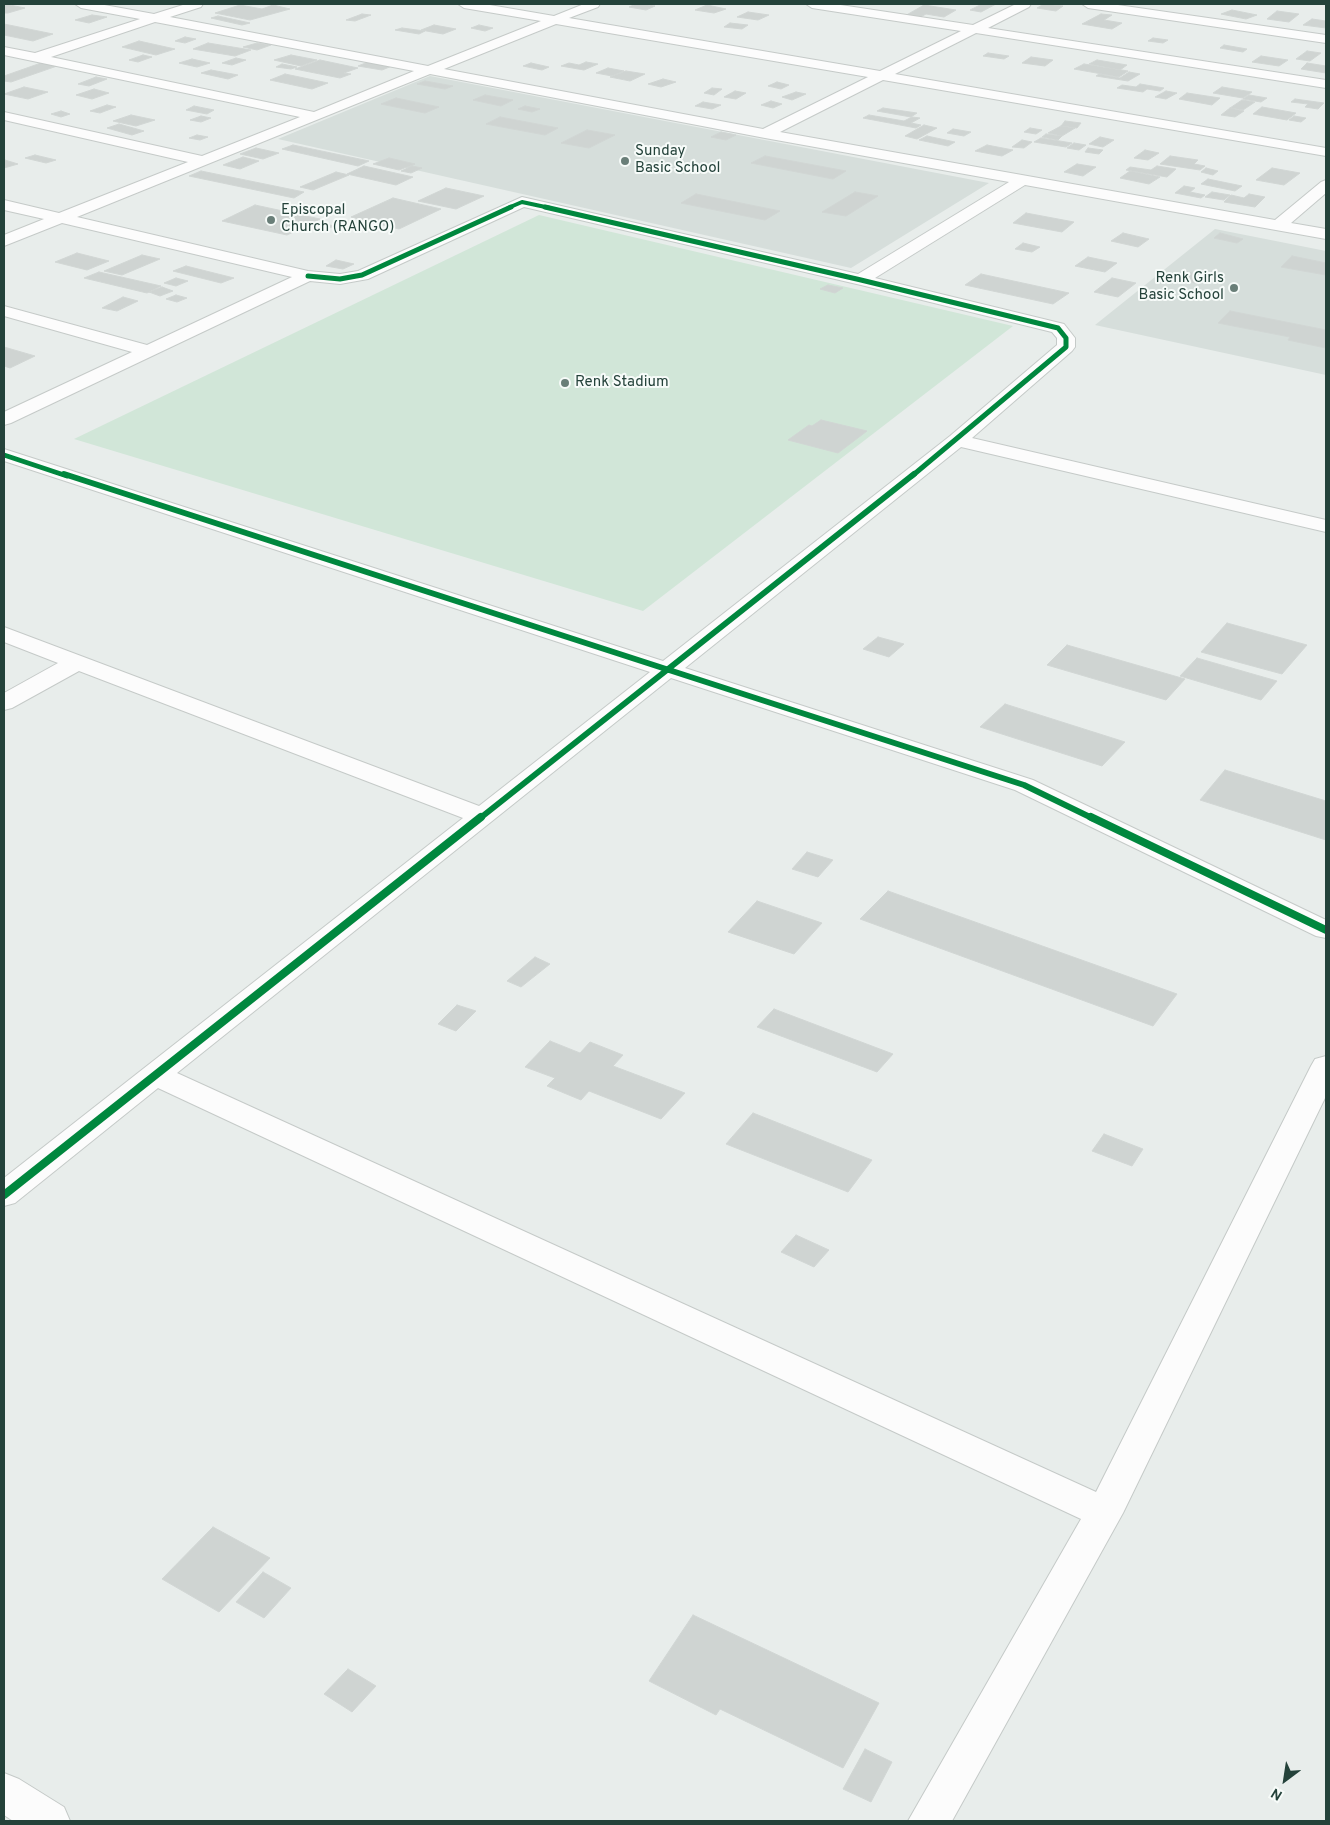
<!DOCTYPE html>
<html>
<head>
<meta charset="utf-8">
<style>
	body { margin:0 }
	#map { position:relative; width:1330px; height:1825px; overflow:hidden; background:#e8edeb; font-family:Overpass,sans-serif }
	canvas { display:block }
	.frame { position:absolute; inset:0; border:5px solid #24423a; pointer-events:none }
	.north { position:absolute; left:1260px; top:1755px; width:50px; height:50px; -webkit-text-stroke:4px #f7fbf9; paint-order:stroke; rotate:211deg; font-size:14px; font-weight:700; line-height:20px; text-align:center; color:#24423a }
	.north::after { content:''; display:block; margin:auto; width:18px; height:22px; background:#24423a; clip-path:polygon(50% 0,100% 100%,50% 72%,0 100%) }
</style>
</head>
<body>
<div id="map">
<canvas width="1330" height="1825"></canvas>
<div class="frame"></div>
<div class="north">N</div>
</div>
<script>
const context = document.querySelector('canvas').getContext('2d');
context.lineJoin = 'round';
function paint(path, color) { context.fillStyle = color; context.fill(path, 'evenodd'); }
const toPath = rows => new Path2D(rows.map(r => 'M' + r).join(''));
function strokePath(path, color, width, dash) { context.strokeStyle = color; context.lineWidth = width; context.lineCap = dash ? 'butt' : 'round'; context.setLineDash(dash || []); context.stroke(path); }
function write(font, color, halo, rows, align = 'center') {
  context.font = font + ' Overpass,sans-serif'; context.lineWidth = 4; context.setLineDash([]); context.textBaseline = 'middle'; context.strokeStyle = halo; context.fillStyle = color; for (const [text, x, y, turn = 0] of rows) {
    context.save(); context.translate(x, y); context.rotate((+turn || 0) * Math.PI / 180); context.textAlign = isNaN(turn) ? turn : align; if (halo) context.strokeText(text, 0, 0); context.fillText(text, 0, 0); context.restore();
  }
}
const built = toPath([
	[430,76,989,183,851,268,278,139],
	[1215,229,1326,251,1326,375,1095,325]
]);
const green = toPath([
	[539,215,1013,326,643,611,74,439]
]);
const building = toPath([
	[4,4,5,4,25,8,8,13,4,13,4,4],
	[636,4,641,4,655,6,646,10,629,7,636,4],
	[982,4,996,4,981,12,970,10,982,4],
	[1044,4,1063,6,1056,11,1037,8,1044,4],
	[240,5,262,9,273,5,290,9,250,20,215,13,240,5],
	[707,5,726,9,714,13,695,10,707,5],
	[924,5,956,10,944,17,926,14,917,19,903,17,924,5],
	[1232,10,1257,15,1246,19,1221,14,1232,10],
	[1277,11,1299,14,1289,22,1267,19,1277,11],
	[748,12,769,15,758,20,737,17,748,12],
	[362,14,371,15,355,21,346,20,362,14],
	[1101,14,1112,15,1104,20,1122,23,1112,29,1082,24,1101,14],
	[92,15,107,17,89,23,75,20,92,15],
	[218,16,250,23,242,25,211,18,218,16],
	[1312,19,1326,21,1326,28,1303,25,1312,19],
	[730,23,748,25,742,29,724,27,730,23],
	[4,24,53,34,33,41,4,35,4,24],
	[434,25,456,29,443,34,421,30,434,25],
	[479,25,493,28,485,31,471,28,479,25],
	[402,28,425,31,419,34,395,30,402,28],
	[185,37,196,39,185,43,175,41,185,37],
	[1153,38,1168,40,1163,43,1148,41,1153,38],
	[139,41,175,49,156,55,122,47,139,41],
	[208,43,251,50,235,56,193,49,208,43],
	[257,43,271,45,257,50,243,47,257,43],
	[1224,45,1247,49,1243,52,1220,48,1224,45],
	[1307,51,1321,53,1310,61,1296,59,1307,51],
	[988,53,1009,56,1004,59,983,56,988,53],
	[143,55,152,57,138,62,129,60,143,55],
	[291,55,317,60,301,66,274,60,291,55],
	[1261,56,1288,60,1279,66,1252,62,1261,56],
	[1031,57,1053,60,1045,66,1022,63,1031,57],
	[236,58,246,60,232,65,222,63,236,58],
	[192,59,210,63,197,67,179,63,192,59],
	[320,60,358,68,344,73,351,74,340,78,295,69,320,60],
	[1097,60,1127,65,1120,70,1089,64,1097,60],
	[368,62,392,66,382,70,358,66,368,62],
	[586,62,598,64,584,70,561,66,569,63,579,65,586,62],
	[41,63,57,66,11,82,4,81,4,76,41,63],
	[531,63,549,67,542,70,523,66,531,63],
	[1307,63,1326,66,1326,73,1301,69,1307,63],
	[282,64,297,67,291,69,276,67,282,64],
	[1084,64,1128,71,1119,77,1074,69,1084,64],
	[608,68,624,71,612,76,596,73,608,68],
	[211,70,238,75,228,79,201,73,211,70],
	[626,71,645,74,630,81,610,77,626,71],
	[1129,72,1140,74,1128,81,1096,76,1099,74,1120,78,1129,72],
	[285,74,328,83,312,89,270,80,285,74],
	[96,77,107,79,89,86,78,84,96,77],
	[663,79,676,82,661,87,648,84,663,79],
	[425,81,453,86,445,89,417,84,425,81],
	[777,82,789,85,781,89,768,86,777,82],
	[1140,84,1164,88,1160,91,1147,89,1143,92,1117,88,1122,85,1136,87,1140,84],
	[24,87,48,92,28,99,4,94,24,87],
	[1222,87,1252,92,1243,98,1213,93,1222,87],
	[712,88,722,89,714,95,704,93,712,88],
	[94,89,109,93,92,99,76,95,94,89],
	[735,91,746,93,736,99,724,97,735,91],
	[1166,91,1177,93,1166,99,1155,97,1166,91],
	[796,92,806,94,792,100,782,97,796,92],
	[1187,93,1220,98,1212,105,1179,99,1187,93],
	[485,95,513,100,501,106,473,100,485,95],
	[1249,95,1267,98,1261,102,1243,99,1249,95],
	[396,98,439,107,425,113,381,104,396,98],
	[1295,99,1324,103,1318,109,1305,107,1308,104,1291,102,1295,99],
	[1242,100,1255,102,1243,110,1230,108,1242,100],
	[771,101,782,104,773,108,761,105,771,101],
	[703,102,721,105,712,109,695,106,703,102],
	[107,105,116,107,100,113,90,111,107,105],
	[194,106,214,110,207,114,186,110,194,106],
	[525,106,540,109,532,112,518,109,525,106],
	[1262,107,1296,113,1287,120,1253,114,1262,107],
	[883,108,917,113,911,117,877,111,883,108],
	[1230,108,1244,111,1235,117,1221,115,1230,108],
	[61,111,70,114,61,117,51,114,61,111],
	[131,115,155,120,136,126,113,121,131,115],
	[869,115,904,121,912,117,920,118,911,123,921,125,916,128,863,118,869,115],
	[201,116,211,118,201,122,190,120,201,116],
	[1294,116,1306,118,1301,122,1289,120,1294,116],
	[500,117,558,128,545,135,486,124,500,117],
	[1065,121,1081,123,1077,128,1061,126,1065,121],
	[119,124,144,131,132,135,107,128,119,124],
	[924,125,937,128,917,139,905,136,924,125],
	[1061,126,1075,128,1062,136,1048,133,1061,126],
	[1030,128,1042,130,1036,134,1024,132,1030,128],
	[953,129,971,132,964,136,947,133,953,129],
	[587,130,615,135,589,148,561,143,587,130],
	[721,132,736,135,726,140,711,137,721,132],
	[1046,134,1062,136,1058,140,1042,137,1046,134],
	[197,135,208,137,200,140,189,138,197,135],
	[927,136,955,142,948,146,919,140,927,136],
	[1100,137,1114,140,1103,147,1089,144,1100,137],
	[1041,138,1072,143,1066,147,1034,142,1041,138],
	[1022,140,1032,142,1024,148,1012,147,1022,140],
	[1074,143,1086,145,1079,150,1067,148,1074,143],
	[293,145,369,161,358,166,282,149,293,145],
	[987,145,1013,150,1002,156,975,151,987,145],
	[256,148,279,153,263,159,240,154,256,148],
	[1088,148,1103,150,1099,154,1085,152,1088,148],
	[1145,150,1159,153,1148,160,1134,158,1145,150],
	[35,155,56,160,46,163,25,158,35,155],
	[765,156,846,171,833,179,751,163,765,156],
	[1170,156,1198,160,1194,164,1205,166,1200,170,1160,164,1170,156],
	[243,157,259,161,240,169,223,165,243,157],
	[389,158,415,164,399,170,373,164,389,158],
	[5,160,18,164,4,168,5,160],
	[1077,164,1096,167,1083,176,1064,172,1077,164],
	[364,166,413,177,396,185,347,174,364,166],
	[412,166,422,168,411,173,401,171,412,166],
	[1157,166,1176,169,1167,177,1126,170,1130,167,1151,170,1157,166],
	[1206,168,1218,171,1213,175,1201,172,1206,168],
	[1272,168,1300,173,1284,185,1256,180,1272,168],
	[201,171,304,192,294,198,189,176,201,171],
	[1130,171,1160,177,1149,184,1120,178,1130,171],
	[336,172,349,175,313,190,300,187,336,172],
	[1208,179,1242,186,1235,191,1201,184,1208,179],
	[1184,186,1195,188,1190,192,1205,195,1201,198,1175,193,1184,186],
	[446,188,484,196,456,209,418,201,446,188],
	[855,192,878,196,846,216,822,212,855,192],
	[1212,192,1230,195,1224,200,1205,197,1212,192],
	[696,194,780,211,765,220,681,203,696,194],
	[1249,194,1265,197,1255,207,1224,202,1231,195,1244,198,1249,194],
	[393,198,441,209,399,229,351,217,393,198],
	[255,205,320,219,287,235,222,221,255,205],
	[1026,213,1074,222,1062,232,1013,223,1026,213],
	[326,224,334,226,321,232,314,231,326,224],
	[1123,233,1149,239,1138,247,1111,241,1123,233],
	[1220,233,1243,239,1237,243,1214,238,1220,233],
	[1023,243,1040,247,1032,252,1015,249,1023,243],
	[77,253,109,261,87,270,55,262,77,253],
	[142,255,160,259,122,275,104,271,142,255],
	[1292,256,1326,263,1326,275,1281,267,1292,256],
	[1088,257,1117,263,1105,272,1075,266,1088,257],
	[336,260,354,264,343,269,326,266,336,260],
	[186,266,234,278,221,283,173,271,186,266],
	[99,272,161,286,147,293,84,278,99,272],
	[1187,272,1209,277,1200,284,1177,279,1187,272],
	[981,274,1069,293,1053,304,965,285,981,274],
	[176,278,188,281,176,286,164,283,176,278],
	[1112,278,1136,283,1118,297,1094,292,1112,278],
	[828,285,843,288,835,293,820,289,828,285],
	[162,287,173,291,160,296,149,292,162,287],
	[176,295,187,298,177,302,166,299,176,295],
	[123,297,138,301,117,311,102,308,123,297],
	[1230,311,1326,330,1326,348,1288,340,1290,337,1218,323,1230,311],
	[4,347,35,356,10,368,4,366,4,347],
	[821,420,867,431,838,453,788,440,809,425,812,426,821,420],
	[1227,623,1307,645,1282,674,1201,652,1227,623],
	[878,637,904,644,889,657,863,649,878,637],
	[1067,645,1185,679,1166,700,1047,665,1067,645],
	[1197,658,1277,681,1261,700,1180,676,1197,658],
	[1005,704,1125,742,1102,766,980,727,1005,704],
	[1225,770,1326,801,1326,840,1200,800,1225,770],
	[807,852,833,860,818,877,792,869,807,852],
	[888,891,1177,994,1153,1026,860,919,888,891],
	[757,901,822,923,794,954,728,932,757,901],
	[535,957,550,964,521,987,507,981,535,957],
	[457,1005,476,1011,456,1031,438,1024,457,1005],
	[774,1009,893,1054,877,1072,757,1027,774,1009],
	[550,1041,580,1053,590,1042,623,1055,613,1066,685,1093,661,1119,589,1091,581,1100,547,1086,555,1078,525,1067,550,1041],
	[753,1113,872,1160,848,1192,726,1144,753,1113],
	[1104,1134,1143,1149,1132,1166,1092,1151,1104,1134],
	[796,1235,829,1250,814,1267,781,1252,796,1235],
	[213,1527,270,1558,219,1612,162,1579,213,1527],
	[263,1572,291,1588,264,1618,236,1602,263,1572],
	[693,1615,879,1703,843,1768,720,1709,716,1715,649,1681,693,1615],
	[348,1669,376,1686,352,1712,324,1694,348,1669],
	[865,1749,892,1762,871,1802,843,1789,865,1749]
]);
const minor = toPath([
	[75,4,99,4,154,14,186,4,203,4,201,7,170,17,428,66,541,21,464,8,458,4,484,4,554,16,584,4,600,4,598,7,569,18,880,71,961,31,812,8,806,4,834,4,973,25,1016,4,1031,4,1029,7,988,28,1326,80,1326,88,976,33,895,74,1326,148,1326,156,883,80,780,132,1275,220,1321,182,1326,180,1326,193,1291,223,1326,229,1326,239,1025,185,875,278,1064,324,1075,338,1075,347,1072,351,972,438,1326,520,1326,532,961,447,685,668,1033,780,1326,920,1326,938,1316,936,1015,790,671,678,177,1073,1096,1492,1311,1066,1315,1059,1326,1056,1326,1096,1123,1513,952,1821,908,1821,1081,1519,158,1088,15,1203,4,1206,4,1178,463,818,79,671,12,708,4,710,4,693,58,663,4,642,4,627,479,806,650,672,4,461,4,449,663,661,950,436,1057,345,1057,338,1052,332,861,285,524,207,368,279,340,284,310,281,11,423,4,425,4,412,132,352,4,316,4,306,147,345,292,277,62,223,4,246,4,235,44,219,4,210,4,200,59,213,188,162,4,120,4,112,202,156,300,117,4,55,4,47,35,53,140,19,81,8,75,4],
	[155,22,414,71,314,112,51,57,155,22],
	[556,24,868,77,763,129,444,69,556,24],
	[430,74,765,138,1009,182,858,274,522,197,358,271,340,274,308,271,77,217,430,74],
	[1082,4,1111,4,1326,35,1326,43,1088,8,1082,4],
	[4,1773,19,1779,64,1807,70,1821,13,1821,4,1815,4,1773]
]);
const cyclewayFar3 = toPath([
	[508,208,522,202,550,208]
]);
const cyclewayFar2 = toPath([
	[545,207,861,280,1058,328,1066,338,1066,347,912,476],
	[308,276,340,279,362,275,511,207],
	[4,455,67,476]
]);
const cyclewayFar1 = toPath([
	[64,474,1024,785,1094,819],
	[479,819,914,474]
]);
const cycleway = toPath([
	[1091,817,1326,930],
	[4,1195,481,817]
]);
const markers = [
	[625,161,5,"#697e78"],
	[271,220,5,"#697e78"],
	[1234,288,5,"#697e78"],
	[565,383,5,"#697e78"]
];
const farPoinames = [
	["Sunday",635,152],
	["Basic School",635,169],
	["Episcopal",281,211],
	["Church (RANGO)",281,228],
	["Renk Girls",1224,279,"right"],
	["Basic School",1224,296,"right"],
	["Renk Stadium",575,383]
];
paint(built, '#d6dedb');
paint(green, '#d1e6d8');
paint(building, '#cfd4d2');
strokePath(building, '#d1d6d4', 1);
strokePath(minor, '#c5cac8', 2);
paint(minor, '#fcfcfc');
strokePath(cyclewayFar3, '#00873e', 4);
strokePath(cyclewayFar2, '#00873e', 5);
strokePath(cyclewayFar1, '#00873e', 6);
strokePath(cycleway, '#00873e', 8);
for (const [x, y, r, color] of markers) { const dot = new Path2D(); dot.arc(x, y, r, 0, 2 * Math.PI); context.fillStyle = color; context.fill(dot); strokePath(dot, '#f7fbf9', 2); }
write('15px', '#24423a', '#f7fbf9', farPoinames, 'left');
</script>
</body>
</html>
